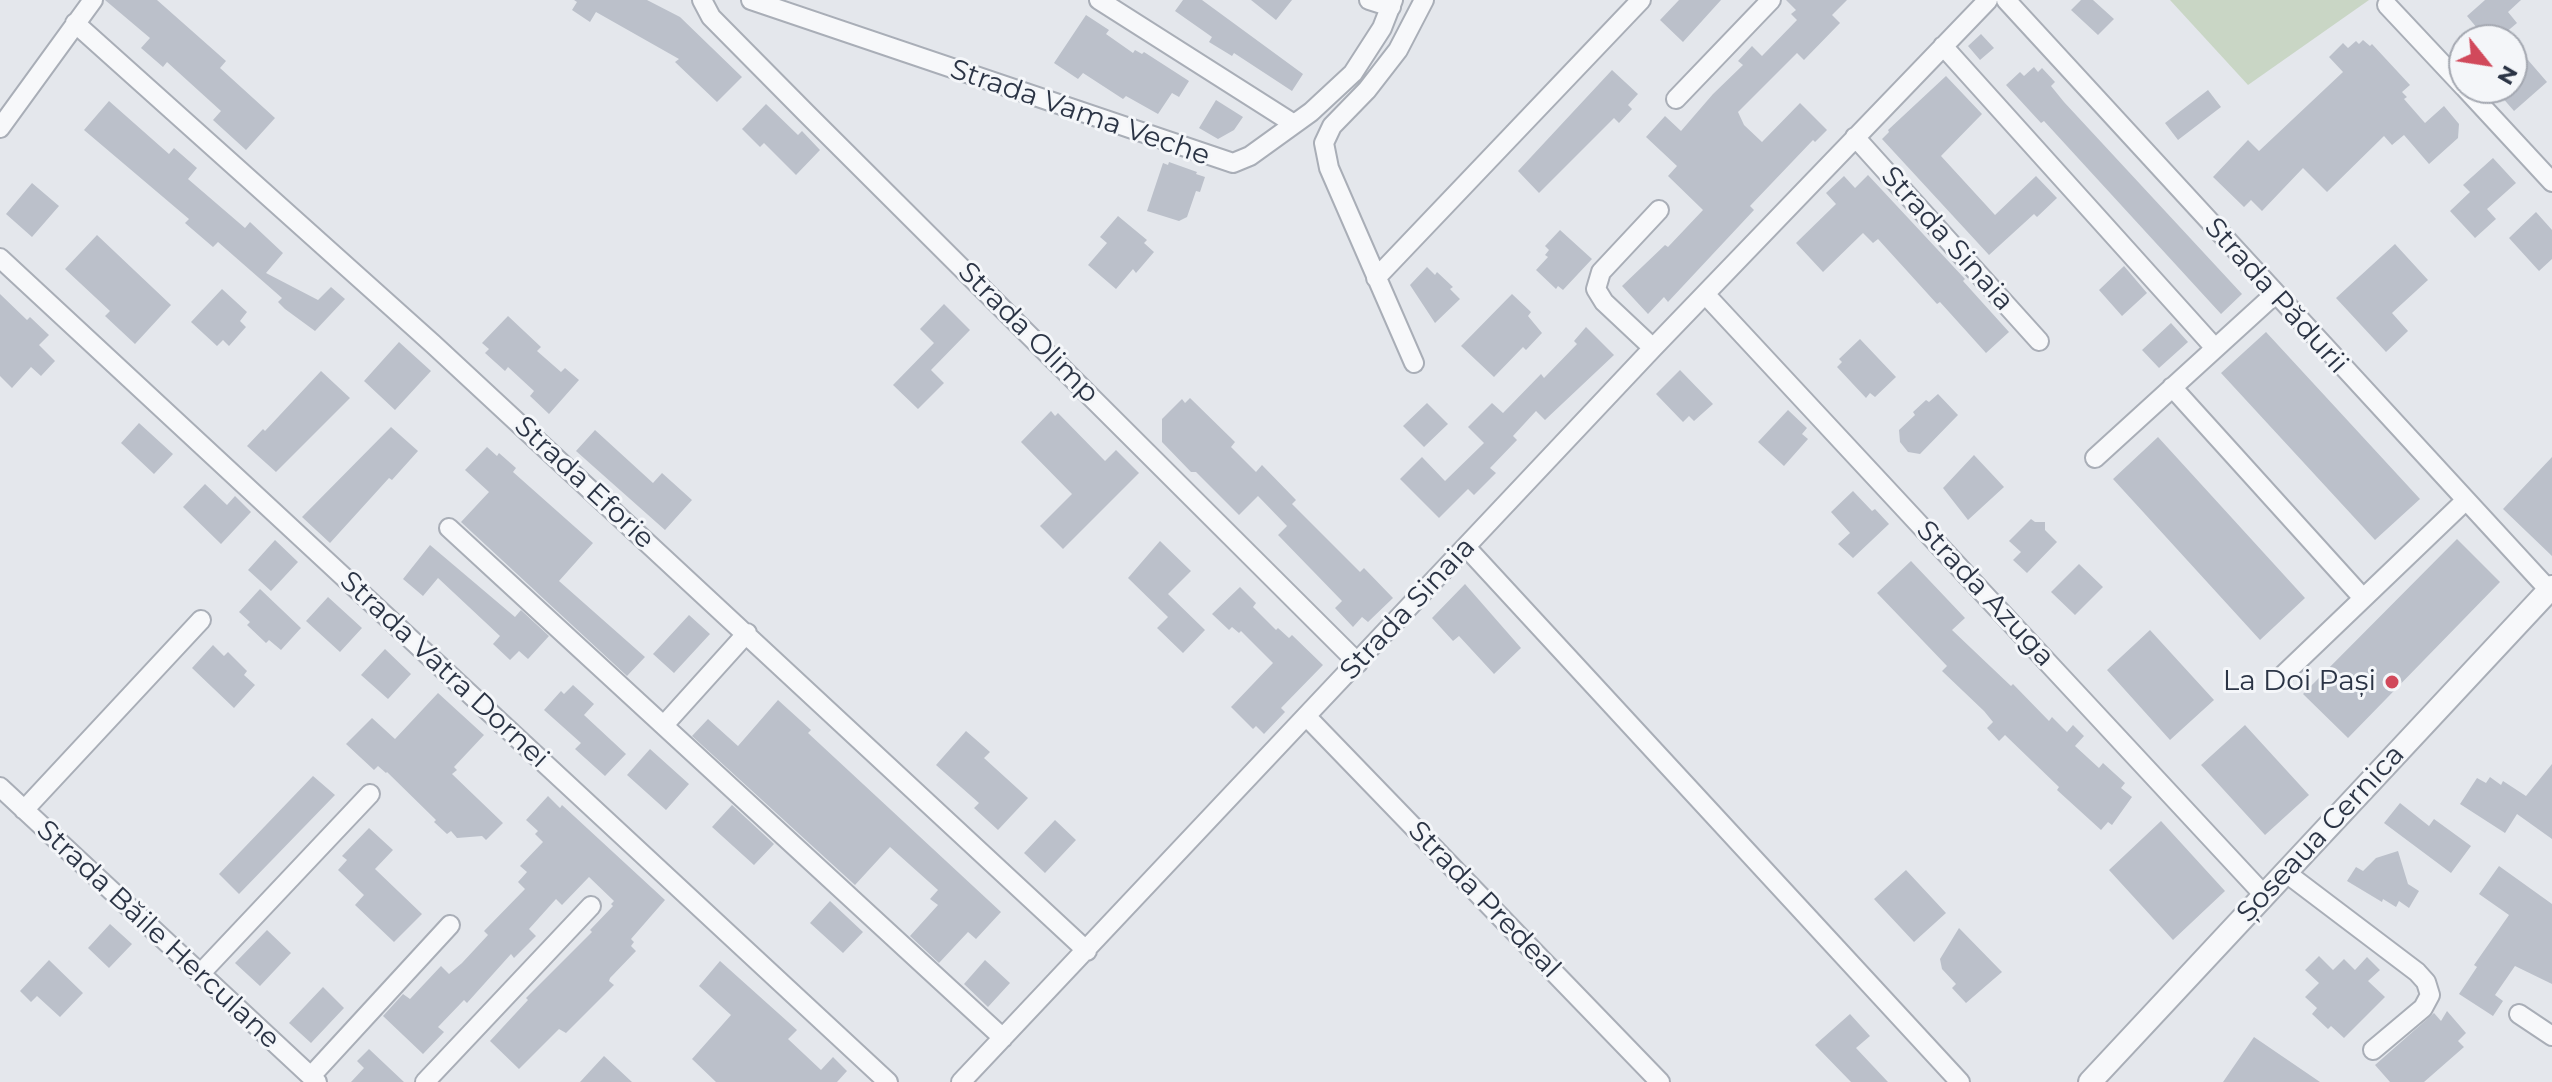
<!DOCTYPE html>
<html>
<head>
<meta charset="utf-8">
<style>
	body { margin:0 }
	#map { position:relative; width:2552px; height:1082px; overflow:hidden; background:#e4e7ec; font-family:Montserrat,sans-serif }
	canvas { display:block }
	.north { position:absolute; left:2448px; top:24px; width:80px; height:80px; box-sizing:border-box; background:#f4f6f9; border:2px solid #a4a8b1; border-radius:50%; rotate:120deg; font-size:22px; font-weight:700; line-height:32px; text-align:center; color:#2b3445 }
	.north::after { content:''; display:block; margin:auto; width:28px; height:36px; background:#d1495b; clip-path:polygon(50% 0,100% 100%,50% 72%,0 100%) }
</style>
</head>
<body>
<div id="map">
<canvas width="2552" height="1082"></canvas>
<div class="north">N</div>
</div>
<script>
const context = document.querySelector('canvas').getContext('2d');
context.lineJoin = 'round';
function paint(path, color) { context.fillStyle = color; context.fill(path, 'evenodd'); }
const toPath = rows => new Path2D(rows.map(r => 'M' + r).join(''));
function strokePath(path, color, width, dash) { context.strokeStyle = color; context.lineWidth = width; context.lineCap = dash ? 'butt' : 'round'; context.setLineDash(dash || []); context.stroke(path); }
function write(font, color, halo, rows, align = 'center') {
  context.font = font + ' Montserrat,sans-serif'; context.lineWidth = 6; context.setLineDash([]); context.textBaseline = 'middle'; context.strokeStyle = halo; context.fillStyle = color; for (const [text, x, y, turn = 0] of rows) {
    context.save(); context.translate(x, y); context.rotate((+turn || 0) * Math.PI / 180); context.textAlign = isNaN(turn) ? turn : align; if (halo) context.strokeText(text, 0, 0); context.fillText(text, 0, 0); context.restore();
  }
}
const green = toPath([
	[2170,0,2369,0,2248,85]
]);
const building = toPath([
	[105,0,157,0,226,61,220,68,275,118,246,150,213,120,221,111,167,62,163,67,141,48,150,38],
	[574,0,647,0,680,17,742,77,717,102,675,62,679,59,596,12,590,22,572,10,577,2],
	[1183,0,1202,0,1303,74,1292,91,1234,53,1232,56,1209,42,1212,37,1175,11],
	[1251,0,1292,0,1276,20],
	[1679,0,1721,0,1683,42,1660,20],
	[1786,0,1847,0,1832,15,1840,23,1804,60,1797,53,1738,112,1744,125,1762,142,1800,103,1827,130,1815,142,1813,140,1750,206,1754,210,1668,302,1664,297,1648,314,1622,286,1665,245,1668,247,1703,210,1668,176,1677,166,1646,137,1665,116,1681,131,1713,94,1743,65,1738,61,1752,46,1762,56,1797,20,1791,14,1796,10],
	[2081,0,2093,0,2114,19,2098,35,2071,10],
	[2485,0,2521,0,2508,12,2517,23,2497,40,2487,40,2467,16],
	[1086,15,1109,30,1106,34,1133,53,1135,50,1142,54,1144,52,1189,81,1179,97,1172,93,1158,114,1126,96,1123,99,1083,73,1078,79,1054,63],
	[1981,34,1994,48,1980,60,1968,46],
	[2363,40,2370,46,2372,44,2410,85,2402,92,2407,97,2404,99,2425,123,2444,106,2459,124,2458,138,2429,164,2404,135,2392,145,2384,136,2327,192,2303,168,2262,211,2251,200,2244,207,2213,177,2248,140,2259,151,2343,72,2329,57,2343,43,2348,48,2356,41,2359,44],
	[2512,54,2522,65,2528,60,2547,82,2514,111,2494,88,2512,88],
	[2034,67,2038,72,2042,68,2055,82,2051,86,2064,102,2242,294,2221,314,2044,121,2041,123,2006,85,2020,72,2024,76],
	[1612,70,1638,94,1628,105,1632,109,1619,123,1614,118,1539,193,1518,171],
	[1946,76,1982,114,1941,156,1985,204,1995,215,2036,176,2057,198,2037,217,2034,214,1989,255,1882,139,1889,132,1888,130],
	[2208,90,2221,107,2178,140,2165,123],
	[1216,100,1243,117,1234,130,1218,139,1199,128],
	[109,101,169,154,174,148,197,168,188,179,245,228,250,222,283,253,266,273,318,300,331,287,345,299,315,331,285,309,278,302,282,298,218,242,213,247,185,223,189,219,84,130],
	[766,104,798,135,802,131,820,150,796,175,764,143,760,147,742,129],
	[2493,158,2516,183,2487,209,2496,219,2475,238,2450,211,2470,192,2463,185],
	[1169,162,1197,172,1196,174,1205,177,1200,192,1196,191,1187,217,1179,221,1147,211,1163,163,1168,165],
	[1868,175,1965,279,1963,281,2009,332,1986,353,1940,302,1937,304,1878,239,1873,243,1863,233,1823,272,1796,243,1836,204,1826,193,1844,176,1855,188],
	[32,183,59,206,32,237,6,214],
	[2536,212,2552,230,2552,259,2539,271,2509,238],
	[1118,216,1147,240,1144,243,1154,252,1136,273,1133,269,1116,289,1088,265,1107,243,1100,237],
	[1560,230,1592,259,1563,290,1558,286,1556,289,1536,270,1548,257,1545,255,1549,250,1545,246],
	[97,235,171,305,135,344,105,316,110,311,65,269],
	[2395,244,2428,280,2392,313,2408,331,2386,352,2336,298],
	[2124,266,2147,293,2122,316,2099,290],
	[1427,267,1435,275,1437,272,1453,287,1450,289,1460,299,1435,323,1410,285],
	[222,289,247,312,240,321,246,327,229,346,223,340,217,346,191,322],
	[0,294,27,320,30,317,49,335,39,345,55,361,41,376,31,367,12,388,0,376],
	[1512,294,1531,312,1528,316,1542,333,1526,350,1523,347,1494,377,1461,346],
	[944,304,970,330,931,370,944,383,918,409,893,385,934,343,920,329],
	[508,316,541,347,537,351,561,372,565,368,579,380,549,414,530,396,534,391,508,367,505,371,485,353,489,349,482,343],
	[2171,323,2188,342,2159,368,2142,350],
	[1586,327,1614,355,1545,420,1536,411,1513,436,1517,440,1490,468,1496,473,1474,495,1468,489,1439,518,1400,479,1422,457,1445,481,1484,443,1468,427,1492,403,1503,413,1541,374,1544,378,1577,344,1574,341],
	[2266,332,2420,499,2375,540,2221,373],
	[1860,339,1896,377,1875,397,1870,393,1866,398,1837,367,1842,362,1839,359],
	[399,342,431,371,395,410,364,381],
	[1680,370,1713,404,1694,421,1689,416,1683,422,1656,394],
	[321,371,350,398,276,472,247,446,263,429,265,431],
	[1938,394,1958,415,1920,454,1908,452,1900,442,1899,430,1915,415,1913,412,1926,400,1929,402],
	[1190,398,1235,442,1231,447,1256,472,1262,465,1296,500,1292,504,1360,572,1364,568,1393,598,1368,622,1362,617,1353,627,1335,608,1342,601,1278,535,1287,526,1258,496,1239,515,1196,472,1191,472,1162,442,1162,419,1182,399,1185,403],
	[1427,403,1448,424,1424,447,1403,426],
	[1788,410,1807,428,1802,434,1808,439,1784,466,1758,442],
	[1051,411,1055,416,1058,413,1105,461,1116,450,1139,473,1063,549,1040,526,1072,494,1021,442],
	[139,423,173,454,154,474,121,443],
	[391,427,418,451,392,480,389,478,330,543,302,517],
	[595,430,653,483,662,473,692,500,665,530,576,451],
	[2158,437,2305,598,2260,640,2113,479],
	[487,447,497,456,499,453,516,468,513,472,593,543,559,581,645,657,627,676,461,522,489,492,465,470],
	[1974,455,2004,487,1968,520,1943,488],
	[2552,457,2552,556,2503,509],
	[205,484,227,505,235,496,251,512,221,544,183,507],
	[1853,491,1872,511,1875,509,1889,524,1853,558,1838,544,1850,533,1831,512],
	[2031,519,2035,522,2045,522,2045,530,2057,542,2027,573,2013,560,2021,552,2009,541],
	[2457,539,2500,582,2348,738,2303,694],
	[275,540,298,562,271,591,248,570],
	[1160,541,1191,571,1168,594,1205,630,1183,653,1157,628,1168,617,1128,578],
	[430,545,515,617,521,610,549,636,528,659,519,651,510,660,493,644,500,636,438,578,423,596,403,579],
	[1911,561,1965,618,1952,630,2011,686,2013,684,2049,721,2052,717,2067,732,2073,725,2084,736,2075,746,2099,768,2103,763,2125,783,2121,788,2132,797,2112,825,2108,822,2101,830,2057,790,2059,787,2005,735,1999,741,1987,728,1993,722,1984,711,1942,671,1947,666,1877,593],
	[2079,564,2103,587,2075,615,2051,592],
	[1465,584,1521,648,1494,674,1459,636,1453,641,1432,618],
	[1240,587,1256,603,1253,607,1276,630,1278,628,1289,638,1292,635,1323,665,1281,708,1285,712,1264,734,1256,726,1253,729,1231,707,1273,663,1241,631,1239,633,1232,627,1229,630,1212,614],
	[260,589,301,628,281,650,269,640,266,643,247,625,250,622,239,612],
	[328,597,362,628,340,652,306,621],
	[689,615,710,634,674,673,653,654],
	[2150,630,2214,700,2170,740,2107,670],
	[213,645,224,656,228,652,247,671,244,675,255,685,234,708,192,668],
	[385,649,411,674,388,699,361,675],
	[573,685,594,704,584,715,626,754,605,776,575,749,581,743,544,710,561,691,564,694],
	[438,693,484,735,454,767,457,770,452,774,503,823,486,840,482,836,457,838,451,831,447,834,434,822,436,820,387,772,386,773,378,766,374,770,346,744,372,718,395,739],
	[778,700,811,730,808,733,1001,912,976,939,968,932,939,963,910,936,938,905,930,899,938,890,890,847,855,885,692,736,708,719,738,746],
	[2245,725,2309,795,2265,835,2201,765],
	[966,731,990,752,984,758,1028,798,998,830,974,808,979,803,936,765],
	[650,749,689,784,666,810,627,775],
	[2552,764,2552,839,2517,814,2505,833,2460,804,2477,778,2486,783,2490,777,2501,785,2503,781,2526,796],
	[313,776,335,795,239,894,219,874],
	[548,796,560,808,562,805,665,900,631,939,634,942,631,946,636,951,610,978,609,981,614,985,566,1033,559,1029,519,1069,490,1041,528,1000,526,998,592,932,590,930,613,906,611,904,614,901,589,877,562,905,556,899,529,929,536,936,514,958,511,954,467,1003,464,1000,438,1027,444,1032,423,1054,383,1016,403,994,410,999,441,966,449,974,462,963,488,935,484,931,525,889,518,882,527,872,520,866,543,842,535,834,538,831,526,820],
	[2400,803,2429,826,2434,819,2471,846,2451,873,2384,823],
	[732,805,774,844,754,865,712,827],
	[1055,820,1076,840,1045,873,1024,853],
	[2161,821,2225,891,2173,940,2109,870],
	[369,828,393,850,375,869,422,914,394,942,355,905,364,895,338,870,347,860,342,856],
	[2398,851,2408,884,2419,891,2409,908,2399,901,2396,907,2383,899,2382,902,2347,881,2356,867,2363,871,2376,858],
	[2499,866,2552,904,2552,984,2515,966,2495,995,2503,1001,2493,1016,2459,994,2477,967,2474,965,2509,915,2479,894],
	[1906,870,1946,913,1914,942,1874,899],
	[830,901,863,932,843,953,810,923],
	[110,924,132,944,109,968,88,948],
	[1959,928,2002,972,1966,1003,1952,988,1956,984,1942,969,1940,959],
	[267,930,291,953,260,986,235,963],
	[2319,956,2333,970,2344,959,2355,970,2367,957,2380,970,2368,981,2385,997,2344,1038,2331,1026,2328,1029,2312,1014,2317,1008,2305,997,2319,983,2305,970],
	[49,960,83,993,60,1017,37,996,31,1002,20,991],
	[985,960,1010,983,988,1007,964,984],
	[720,961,797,1030,788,1039,821,1070,833,1057,847,1071,837,1082,716,1082,692,1059,731,1015,699,986],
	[323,987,344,1008,311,1043,289,1023],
	[2447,1011,2466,1033,2458,1041,2464,1047,2424,1082,2390,1082,2375,1065,2434,1013,2441,1021],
	[1850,1014,1870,1036,1856,1048,1888,1082,1851,1082,1815,1045],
	[2254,1037,2320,1082,2223,1082],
	[369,1049,404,1082,351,1082,364,1068,357,1061],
	[604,1056,632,1082,580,1082]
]);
const minor = toPath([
	[702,0,711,17,807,114,1358,663],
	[751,0,1233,163,1250,156,1311,112,1353,73,1382,28,1393,0],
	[1099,0,1294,124],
	[1369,0,1391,7],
	[2006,0,2549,590],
	[2387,5,2464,87],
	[75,23,433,344,1087,951],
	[1943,46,2215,348],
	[2465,88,2552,182],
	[1676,99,1771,0],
	[0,128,93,0],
	[1855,137,2039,341],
	[0,258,888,1082],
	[1376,278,1641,0],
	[1705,294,2264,895],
	[1653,348,1604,302,1596,289,1601,272,1659,210],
	[1414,363,1329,168,1324,143,1332,126,1367,90,1398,50,1424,0],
	[2172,387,2363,598],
	[2095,458,2275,294],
	[449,528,1003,1038],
	[1466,547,1960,1082],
	[2278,680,2465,501],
	[1307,717,1660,1082],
	[664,725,747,633],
	[0,787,317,1082],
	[24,810,201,620],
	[2285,872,2417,972,2426,982,2430,995,2423,1008,2373,1050],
	[200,974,370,794],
	[2519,1014,2552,1036],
	[311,1076,450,925],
	[425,1082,591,906],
	[961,1082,1653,348,1988,0]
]);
const tertiary = toPath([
	[2090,1082,2552,587]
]);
const markers = [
	[2392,682,8,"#d1495b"]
];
const streetNames = [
	["Strada Vama Veche",1080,113,19],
	["Strada Sinaia",1947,239,48],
	["Strada Pădurii",2276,296,48],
	["Strada Olimp",1028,333,45],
	["Strada Eforie",584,483,43],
	["Strada Azuga",1985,594,47],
	["Strada Sinaia",1408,609,-47],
	["Strada Vatra Dornei",444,670,43],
	["Șoseaua Cernica",2321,834,-47],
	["Strada Predeal",1484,900,46],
	["Strada Băile Herculane",158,935,43]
];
const poiNames = [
	["La Doi Pași",2376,682]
];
paint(green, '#c9d6c5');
paint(building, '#bbc0ca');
strokePath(minor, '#a9aeb7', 22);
strokePath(tertiary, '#a9aeb7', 26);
strokePath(minor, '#f7f8fa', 18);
strokePath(tertiary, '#f7f8fa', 22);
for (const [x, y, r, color] of markers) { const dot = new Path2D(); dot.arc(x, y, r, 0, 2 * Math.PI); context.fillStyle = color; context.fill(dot); strokePath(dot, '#f4f6f9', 3); }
write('28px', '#2b3445', '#f4f6f9', streetNames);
write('28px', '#2b3445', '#f4f6f9', poiNames, 'right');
</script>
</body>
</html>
